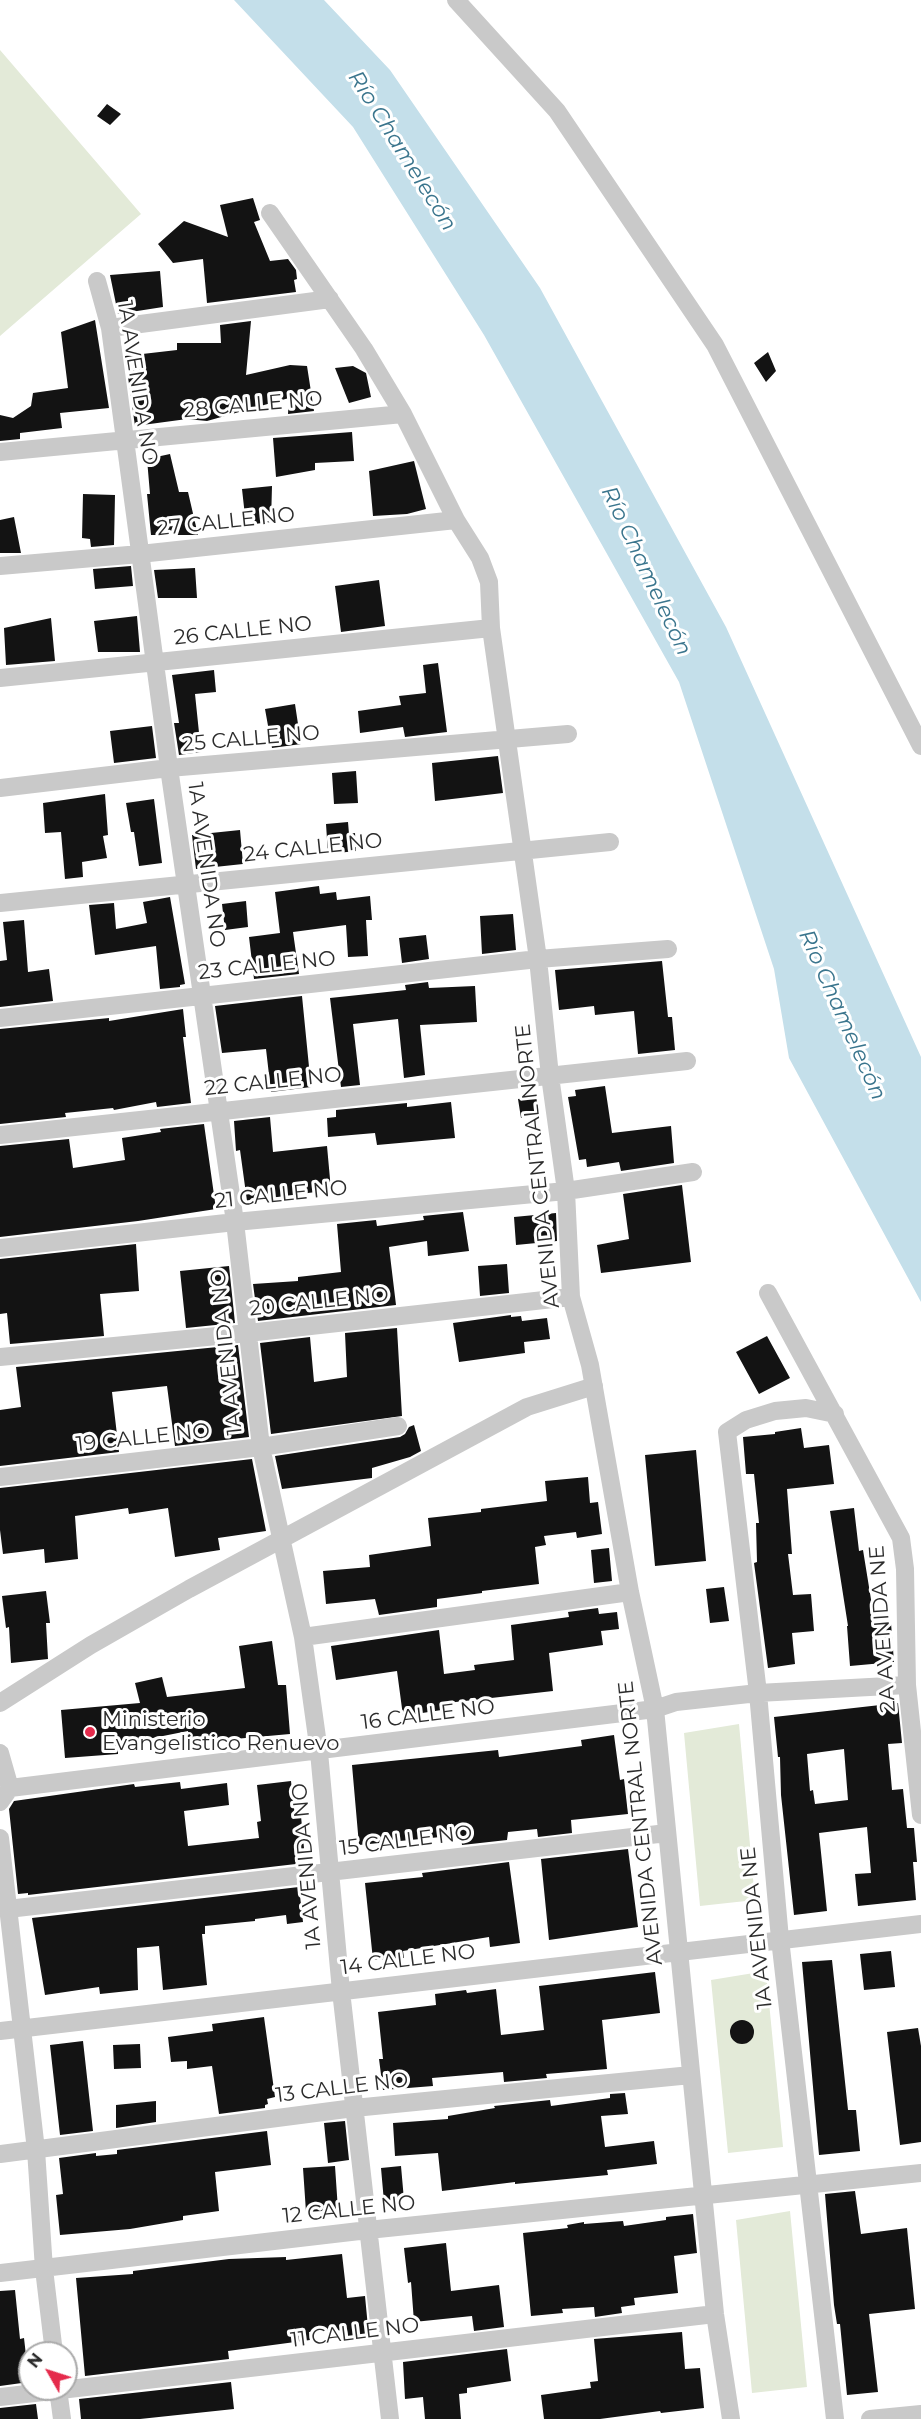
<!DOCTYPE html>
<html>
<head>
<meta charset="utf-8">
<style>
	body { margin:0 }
	#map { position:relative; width:921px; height:2419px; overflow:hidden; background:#fff; font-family:Montserrat,sans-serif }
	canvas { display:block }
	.north { position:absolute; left:18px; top:2341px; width:60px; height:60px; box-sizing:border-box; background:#fff; border:2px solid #ababab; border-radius:50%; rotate:309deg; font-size:16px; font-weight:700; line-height:24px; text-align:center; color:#2c2c2c }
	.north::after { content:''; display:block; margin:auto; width:21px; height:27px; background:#e52b4c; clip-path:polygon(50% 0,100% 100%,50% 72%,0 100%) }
</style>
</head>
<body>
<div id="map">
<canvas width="921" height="2419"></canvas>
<div class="north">N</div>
</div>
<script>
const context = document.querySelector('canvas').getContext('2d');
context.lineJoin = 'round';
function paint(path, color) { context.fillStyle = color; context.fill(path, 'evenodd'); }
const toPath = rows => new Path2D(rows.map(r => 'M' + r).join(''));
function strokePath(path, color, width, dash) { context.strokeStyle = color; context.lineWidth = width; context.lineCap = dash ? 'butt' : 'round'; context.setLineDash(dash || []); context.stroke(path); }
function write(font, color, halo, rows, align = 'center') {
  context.font = font + ' Montserrat,sans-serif'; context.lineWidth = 6; context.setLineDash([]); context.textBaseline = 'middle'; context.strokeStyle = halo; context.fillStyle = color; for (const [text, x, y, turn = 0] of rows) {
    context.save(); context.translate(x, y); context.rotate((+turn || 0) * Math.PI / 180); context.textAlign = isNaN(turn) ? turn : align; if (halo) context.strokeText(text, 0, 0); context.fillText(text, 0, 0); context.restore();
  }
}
const green = toPath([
	[0,50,141,214,0,336],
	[739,1724,755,1900,700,1906,684,1733],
	[766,1971,783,2147,728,2153,711,1980],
	[790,2211,807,2387,752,2393,736,2220]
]);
const water = toPath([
	[234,0,324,0,390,70,540,288,726,627,921,1057,921,1302,789,1058,774,969,679,682,484,335,353,127]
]);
const building = toPath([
	[107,104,121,114,110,125,97,116],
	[253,198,260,220,254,222,270,261,288,259,296,270,297,279,294,280,296,292,207,303,203,259,173,263,158,244,184,221,228,237,220,205],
	[160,271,163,307,118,314,110,275],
	[95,320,109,408,60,413,62,428,20,433,20,439,0,441,0,415,13,418,31,406,33,393,68,388,61,332],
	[251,321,246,375,290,365,307,366,314,411,288,414,289,398,207,421,187,419,135,426,125,356,177,350,177,343,221,343,220,325],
	[768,352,776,371,766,382,754,363],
	[353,366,366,373,371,397,349,403,335,368],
	[352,432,354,461,315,463,315,470,276,477,273,438],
	[170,454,179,492,188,492,198,535,151,535,147,494,150,494,147,459],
	[414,461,426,509,407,514,373,516,369,471],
	[272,486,271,522,246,525,242,489],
	[83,494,115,495,114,545,91,547,90,539,82,538],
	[14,517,21,553,0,553,0,520],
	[131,566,133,586,95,589,93,569],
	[195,568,197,598,158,598,154,570],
	[379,580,385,626,341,632,335,586],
	[137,616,140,652,98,652,94,621],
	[51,618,55,661,6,665,4,628],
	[438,663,447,732,405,737,403,727,360,733,358,711,401,705,399,696,426,693,423,665],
	[214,670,216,692,195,694,201,752,179,755,174,723,179,723,172,675],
	[295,704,301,744,272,748,265,709],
	[152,726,156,758,114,763,110,731],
	[498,756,503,793,435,801,432,763],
	[356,771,358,803,334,804,332,773],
	[105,794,108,835,103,836,107,858,82,862,83,877,65,879,61,832,45,833,43,803],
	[154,799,162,863,139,866,134,832,131,832,126,803],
	[348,822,349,834,355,833,356,851,328,854,326,824],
	[240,830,243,864,196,869,192,835],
	[319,886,320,894,336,892,337,900,370,896,372,920,366,920,368,956,348,957,346,925,293,932,299,974,254,979,249,937,280,933,275,892],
	[170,897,185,984,180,985,180,987,160,989,156,946,95,955,89,905,114,903,116,929,147,923,143,902],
	[246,901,248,927,225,930,222,904],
	[513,914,516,950,482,954,480,916],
	[24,920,28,972,49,969,53,1001,0,1007,0,961,7,960,3,922],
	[426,935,429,959,402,963,399,938],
	[662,961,668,1017,672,1017,675,1050,638,1054,634,1011,595,1015,594,1006,559,1010,555,970],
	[428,982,429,988,475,986,477,1022,420,1025,425,1075,404,1078,398,1019,353,1024,360,1085,341,1087,330,998,406,990,405,985],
	[302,996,311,1087,271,1092,266,1049,222,1053,215,1006],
	[183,1009,186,1037,183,1037,191,1103,157,1107,156,1102,114,1110,113,1108,65,1113,66,1117,0,1124,0,1029,109,1018,109,1021],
	[605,1086,612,1133,671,1126,674,1163,621,1171,619,1162,587,1167,586,1159,579,1160,568,1097,576,1096,575,1090],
	[536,1096,539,1115,521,1118,518,1099],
	[451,1102,455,1138,377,1145,375,1133,328,1137,327,1118,336,1117,336,1110,407,1103,407,1107],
	[270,1117,273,1152,327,1146,331,1190,247,1201,240,1150,236,1151,234,1121],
	[204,1124,216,1209,138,1221,0,1237,0,1146,69,1139,73,1168,125,1160,122,1138,161,1132,160,1129],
	[682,1185,691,1262,601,1273,597,1245,629,1239,623,1194],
	[463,1212,469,1251,428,1256,427,1241,389,1247,396,1305,258,1321,253,1284,298,1281,298,1277,341,1272,337,1224,376,1220,377,1226,424,1220,423,1216],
	[556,1213,557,1241,516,1245,514,1217],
	[136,1244,139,1291,100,1294,104,1336,10,1344,7,1313,0,1314,0,1259],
	[507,1264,509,1293,480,1296,478,1266],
	[229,1266,235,1323,186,1328,180,1271],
	[511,1315,511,1317,521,1316,522,1321,547,1318,550,1339,524,1342,525,1353,459,1362,453,1323],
	[397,1328,402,1416,271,1434,260,1343,310,1337,314,1382,347,1377,345,1333],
	[767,1336,790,1378,759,1394,736,1352],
	[238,1345,249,1437,175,1446,167,1386,112,1392,119,1452,0,1466,0,1410,21,1407,16,1367],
	[414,1425,421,1451,410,1457,372,1468,372,1478,282,1489,275,1456,400,1437,405,1434,409,1427],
	[801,1428,804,1448,829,1445,834,1484,787,1489,792,1554,788,1554,793,1595,811,1594,814,1631,792,1633,795,1664,768,1668,754,1563,757,1562,756,1523,759,1523,754,1474,746,1474,743,1437,775,1434,775,1432],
	[696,1450,706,1561,655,1566,645,1455],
	[252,1459,266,1531,218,1538,220,1550,175,1557,168,1508,129,1514,128,1508,75,1516,78,1559,45,1563,44,1549,3,1554,0,1530,0,1488],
	[588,1477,590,1503,598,1502,602,1534,577,1538,576,1532,544,1536,546,1545,535,1547,539,1584,482,1591,482,1593,437,1599,437,1607,379,1615,375,1599,326,1604,323,1571,370,1567,369,1555,431,1546,428,1518,481,1512,481,1509,547,1501,545,1481],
	[854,1508,859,1551,863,1550,875,1624,891,1623,894,1662,850,1666,847,1626,848,1626,830,1511],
	[609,1548,612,1581,594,1583,591,1550],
	[724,1587,729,1621,710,1623,706,1589],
	[46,1591,50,1623,46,1623,48,1659,11,1663,9,1627,6,1628,2,1596],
	[598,1608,599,1614,617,1612,619,1629,601,1631,603,1645,549,1653,553,1691,447,1703,448,1709,403,1716,397,1671,336,1680,331,1646,439,1630,444,1674,475,1670,474,1665,514,1660,511,1625,569,1617,568,1612],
	[272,1641,278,1685,286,1685,290,1734,190,1743,188,1731,118,1745,118,1754,65,1758,61,1710,140,1703,135,1683,162,1677,167,1697,245,1688,239,1646],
	[898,1703,902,1743,888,1744,892,1790,903,1789,907,1828,914,1828,917,1862,913,1862,916,1900,858,1906,855,1874,871,1873,867,1827,819,1833,827,1911,794,1915,781,1795,780,1757,778,1757,774,1717],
	[844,1749,848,1800,815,1804,813,1790,810,1791,807,1754],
	[614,1735,620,1780,624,1779,628,1814,571,1820,572,1833,538,1837,537,1829,508,1832,507,1840,462,1845,461,1835,359,1845,352,1765,498,1750,499,1757,582,1746,581,1740],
	[291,1781,295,1817,301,1816,305,1859,295,1860,296,1864,28,1895,28,1893,18,1894,9,1809,14,1801,134,1784,135,1787,180,1782,181,1789,227,1783,229,1805,184,1811,188,1846,259,1838,257,1822,261,1821,257,1785],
	[628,1849,638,1927,549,1940,541,1859],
	[509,1862,520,1943,490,1947,489,1937,403,1951,404,1958,373,1960,365,1883,423,1877,422,1873],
	[299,1887,303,1922,287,1924,286,1915,255,1919,255,1921,205,1926,205,1934,202,1934,207,1985,163,1990,159,1946,137,1948,138,1990,100,1994,99,1987,45,1995,32,1918],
	[891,1951,895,1987,864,1990,860,1954],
	[832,1960,848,2110,856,2110,860,2151,819,2155,802,1962],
	[655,1972,660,2013,602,2020,607,2069,546,2074,547,2078,504,2082,503,2072,432,2078,433,2086,383,2090,379,2059,383,2059,378,2012,436,2005,435,1994,466,1990,467,1993,496,1989,501,2035,544,2030,539,1986],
	[264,2017,275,2097,267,2099,268,2104,265,2105,265,2108,219,2114,212,2066,187,2069,187,2061,171,2062,168,2037,213,2031,212,2024],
	'730 2032a12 12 0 1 1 24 0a12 12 0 1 1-24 0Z',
	[918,2028,921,2046,921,2142,900,2145,887,2032],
	[83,2041,93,2131,60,2135,50,2045],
	[140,2044,141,2068,114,2069,113,2045],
	[625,2093,628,2114,601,2116,605,2147,654,2141,657,2164,607,2170,608,2175,515,2184,515,2182,442,2191,438,2153,395,2156,393,2123,448,2119,448,2116,495,2108,494,2106,550,2100,551,2106,610,2098,610,2094],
	[156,2101,156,2122,116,2128,116,2105],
	[345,2121,349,2160,328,2163,324,2123],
	[267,2131,271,2165,215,2172,219,2211,183,2216,183,2220,130,2229,60,2235,56,2195,63,2194,59,2158,96,2153,96,2156,117,2154,117,2150],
	[335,2166,338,2210,306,2212,303,2168],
	[401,2166,404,2200,384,2202,381,2168],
	[855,2191,861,2234,907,2228,915,2309,869,2314,878,2392,847,2395,840,2324,837,2324,834,2305,825,2194],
	[693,2214,697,2253,674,2256,678,2293,634,2298,635,2305,621,2307,622,2313,595,2317,594,2307,562,2309,563,2313,531,2316,523,2233,568,2228,567,2225,584,2222,584,2224,623,2221,624,2226,666,2220,666,2217],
	[446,2243,451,2291,499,2285,504,2327,474,2331,472,2316,414,2322,411,2282,408,2283,404,2248],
	[342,2254,347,2298,365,2296,369,2338,349,2341,347,2330,309,2332,310,2340,228,2351,229,2359,85,2376,76,2278,133,2274,133,2271,229,2259,286,2257,286,2260],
	[15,2290,20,2339,24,2338,29,2382,0,2386,0,2291],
	[682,2332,685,2369,700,2368,704,2408,661,2413,660,2411,600,2419,544,2419,541,2395,591,2388,590,2382,598,2381,594,2339],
	[507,2349,511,2381,467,2388,467,2393,459,2394,461,2419,425,2419,423,2397,405,2399,403,2362],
	[231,2382,234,2409,140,2419,81,2419,79,2399],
	[36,2404,38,2419,0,2419,0,2408]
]);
const street = toPath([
	[456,0,557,111,715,345,921,746],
	[270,213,364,349,403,414,456,520,480,558,489,582,491,628,538,959,550,1076,566,1191,571,1297,590,1365,630,1592,655,1709,715,2314,731,2419],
	[97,281,110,328,169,768,235,1222,261,1447,303,1637,319,1752,341,1991,390,2419],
	[110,328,330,299],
	[0,452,403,414],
	[0,566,140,554,456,520],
	[0,678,491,628],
	[0,788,169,768,568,734],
	[0,903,610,842],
	[0,1018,538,959,668,949],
	[0,1135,687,1061],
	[0,1248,235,1222,566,1191,693,1172],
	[768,1293,901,1538,905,1569,907,1685,921,1815],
	[0,1357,248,1333,571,1297],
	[0,1477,261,1447,398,1426],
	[303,1637,630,1592],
	[0,1703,91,1645,189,1589,527,1407,594,1386],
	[0,1753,10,1788],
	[0,1802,10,1788,655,1709,676,1702,758,1693,907,1685],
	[0,1838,36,2150,44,2269,54,2353],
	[8,1909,667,1833],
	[0,2031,921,1924],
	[0,2154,354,2108,691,2075],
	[0,2273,368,2230,921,2173],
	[58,2389,62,2419],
	[0,2397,715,2314],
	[835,2419,780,1939,758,1693,727,1432,746,1420,775,1411,806,1408,835,1414],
	[870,2419,921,2414]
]);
const markers = [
	[90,1732,6,"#e52b4c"]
];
const streetNames = [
	["1A AVENIDA NO",137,383,81],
	["28 CALLE NO",253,405,-5],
	["27 CALLE NO",226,522,-6],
	["26 CALLE NO",243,631,-6],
	["25 CALLE NO",251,739,-5],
	["24 CALLE NO",313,848,-6],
	["1A AVENIDA NO",206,865,82],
	["23 CALLE NO",267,966,-6],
	["22 CALLE NO",273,1082,-6],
	["AVENIDA CENTRAL NORTE",538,1166,-96],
	["21 CALLE NO",281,1195,-6],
	["20 CALLE NO",319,1302,-6],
	["1A AVENIDA NO",227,1352,-96],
	["19 CALLE NO",143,1438,-6],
	["2A AVENIDA NE",883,1629,-94],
	["16 CALLE NO",428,1715,-7],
	["AVENIDA CENTRAL NORTE",641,1823,-96],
	["15 CALLE NO",406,1841,-7],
	["1A AVENIDA NO",307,1866,-95],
	["1A AVENIDA NE",757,1928,-96],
	["14 CALLE NO",408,1960,-7],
	["13 CALLE NO",342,2088,-7],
	["12 CALLE NO",349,2210,-6],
	["11 CALLE NO",355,2333,-7]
];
const poiNames = [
	["Ministerio",102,1720],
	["Evangelistico Renuevo",102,1744]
];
const waterNames = [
	["Río Chamelecón",402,151,58],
	["Río Chamelecón",646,571,65],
	["Río Chamelecón",842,1015,66]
];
paint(green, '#e3ead8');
paint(water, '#c4dfea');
paint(building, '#131313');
strokePath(street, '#c9c9c9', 18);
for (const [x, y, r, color] of markers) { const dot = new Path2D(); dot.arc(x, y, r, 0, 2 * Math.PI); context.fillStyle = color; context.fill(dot); strokePath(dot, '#fff', 2); }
write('21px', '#2c2c2c', '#fff', streetNames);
write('21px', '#2c2c2c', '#fff', poiNames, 'left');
write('italic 22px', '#3a758d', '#fff', waterNames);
</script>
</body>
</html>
